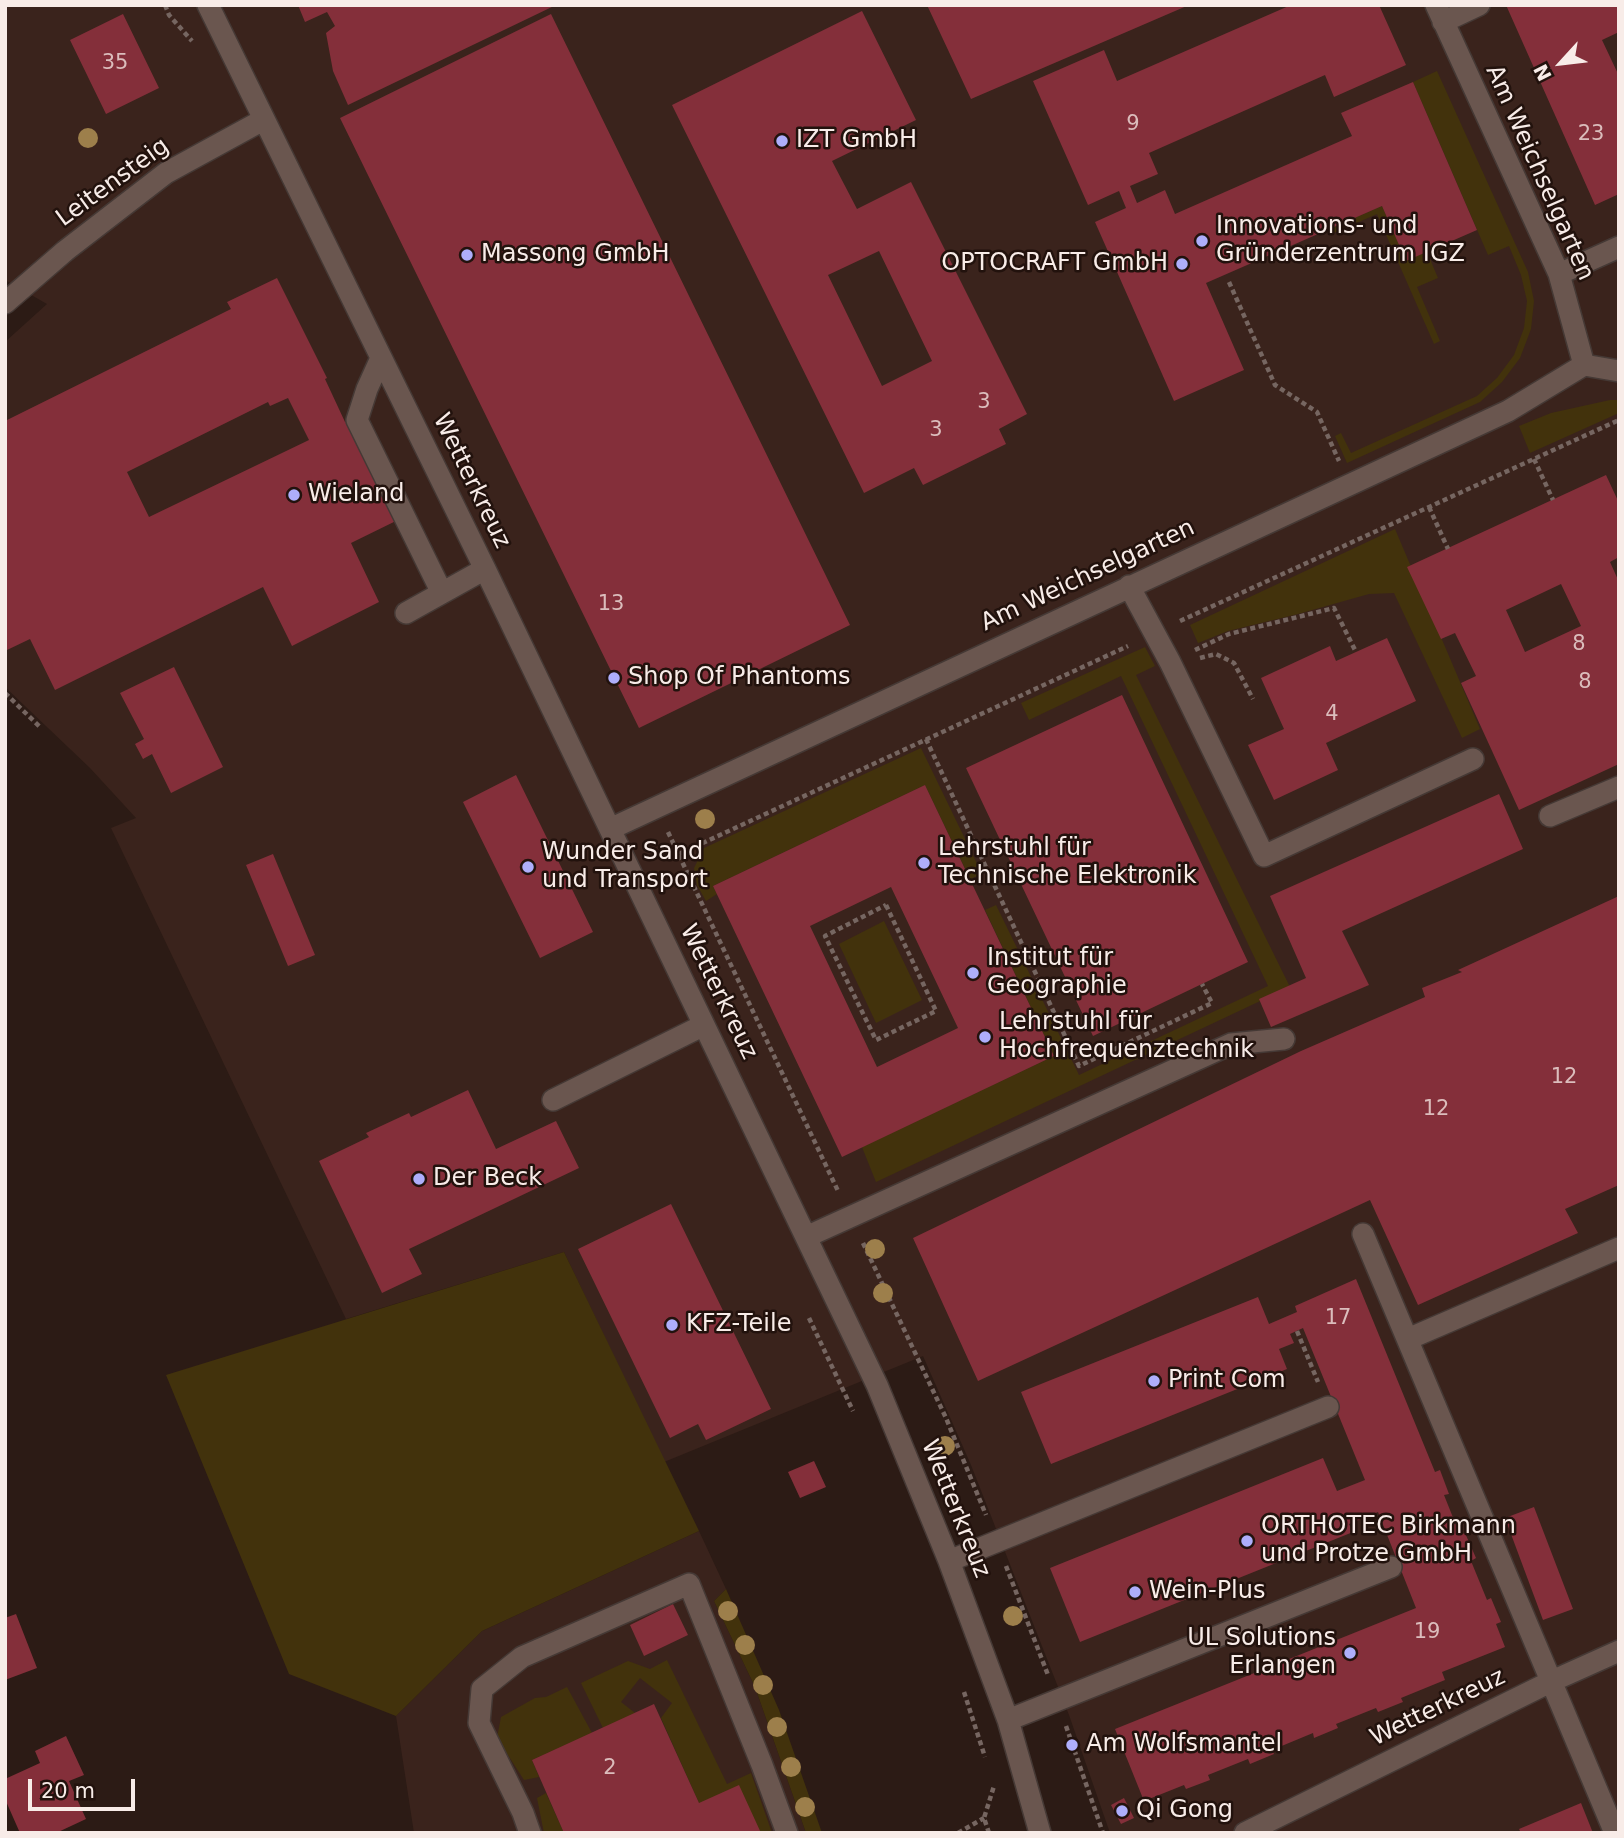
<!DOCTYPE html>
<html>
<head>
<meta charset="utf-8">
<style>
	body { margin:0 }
	#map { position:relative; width:1624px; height:1838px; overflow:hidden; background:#2c1b15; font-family:"DejaVu Sans",sans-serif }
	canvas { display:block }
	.frame { position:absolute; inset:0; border:7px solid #f8ece8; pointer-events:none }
	.north { position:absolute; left:1526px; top:28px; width:70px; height:70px; -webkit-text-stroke:5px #22120d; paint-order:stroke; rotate:243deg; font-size:19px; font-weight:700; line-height:28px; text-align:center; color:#f8ece8 }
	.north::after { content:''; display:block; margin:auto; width:24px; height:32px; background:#f8ece8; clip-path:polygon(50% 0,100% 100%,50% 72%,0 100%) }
	.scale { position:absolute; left:28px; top:1779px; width:107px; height:32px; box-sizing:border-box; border:4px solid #f8ece8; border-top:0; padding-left:9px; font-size:21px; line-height:24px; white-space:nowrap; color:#f8ece8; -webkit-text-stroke:5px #22120d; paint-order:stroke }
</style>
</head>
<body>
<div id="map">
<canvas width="1624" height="1838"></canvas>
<div class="frame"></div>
<div class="north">N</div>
<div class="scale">20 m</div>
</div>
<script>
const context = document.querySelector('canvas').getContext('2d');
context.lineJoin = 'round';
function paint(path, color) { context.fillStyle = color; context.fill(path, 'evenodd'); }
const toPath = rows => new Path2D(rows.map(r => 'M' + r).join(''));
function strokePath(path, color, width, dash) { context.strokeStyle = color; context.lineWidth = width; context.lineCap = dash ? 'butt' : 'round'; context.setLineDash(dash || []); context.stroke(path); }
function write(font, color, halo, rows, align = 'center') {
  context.font = font + ' "DejaVu Sans",sans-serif'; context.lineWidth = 5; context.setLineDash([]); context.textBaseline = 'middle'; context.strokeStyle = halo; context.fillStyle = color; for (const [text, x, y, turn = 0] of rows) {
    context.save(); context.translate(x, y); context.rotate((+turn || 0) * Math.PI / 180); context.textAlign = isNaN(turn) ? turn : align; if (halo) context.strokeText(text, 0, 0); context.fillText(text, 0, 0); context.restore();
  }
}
const built = toPath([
	[5,5,1619,5,1619,1833,1110,1833,1069,1715,971,1465,923,1356,664,1462,564,1252,346,1319,111,828,136,818,90,768,5,687,5,342,47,304,5,280],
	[699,1531,726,1589,714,1601,755,1687,806,1833,414,1833,396,1716,482,1631]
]);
const green = toPath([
	[1437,71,1528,272,1534,301,1531,329,1520,358,1502,382,1480,402,1347,463,1335,436,1341,433,1351,453,1477,396,1497,378,1514,355,1524,328,1527,301,1521,275,1509,246,1488,255,1413,82],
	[1382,206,1406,260,1427,252,1438,278,1417,287,1440,341,1434,344,1377,214,1329,235,1327,230],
	[1610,400,1619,400,1619,413,1530,453,1519,426,1551,413],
	[1395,529,1480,729,1462,738,1394,593,1369,594,1298,614,1228,631,1198,643,1190,625],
	[1145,647,1155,666,1136,675,1290,987,876,1182,862,1147,1054,1056,985,910,996,905,1079,1075,1268,986,1121,676,1029,720,1021,703],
	[921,748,982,874,970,879,925,785,713,886,717,894,706,901,697,885,694,868,704,848],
	[884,921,922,1000,876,1023,839,944],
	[564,1252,699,1531,482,1631,396,1716,289,1674,166,1375],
	[726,1589,779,1710,822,1833,806,1833,755,1687,714,1601],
	[667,1660,727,1784,751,1773,772,1833,761,1833,699,1803,661,1718,672,1703,640,1678,621,1702,635,1713,603,1728,581,1683,628,1661,650,1669],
	[567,1687,592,1733,532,1760,539,1777,524,1780,497,1738,501,1717,535,1698,546,1697],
	[546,1793,564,1833,544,1833,537,1798]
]);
const building = toPath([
	[298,5,556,5,348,105,333,71,326,33,335,26,327,12,305,22],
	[927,5,1189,5,971,99],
	[1291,5,1379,5,1406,65,1334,97,1325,75,1149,153,1158,174,1130,186,1137,203,1165,190,1175,214,1352,136,1341,113,1413,82,1477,230,1406,261,1382,206,1206,283,1244,370,1174,401,1095,222,1126,208,1119,191,1088,205,1033,81,1104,50,1117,81],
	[1506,5,1619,5,1619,32,1602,40,1619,76,1619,194,1595,205],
	[862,11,916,120,832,161,857,209,911,182,1027,414,999,429,1006,444,923,485,914,468,864,493,672,105],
	[879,251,932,361,882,386,828,275],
	[123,14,159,88,106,114,70,40],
	[551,14,850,625,639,728,340,118],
	[277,278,327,378,325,379,345,422,354,417,404,517,351,543,379,602,292,646,263,587,55,690,30,639,7,650,5,646,5,421,231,309,227,302],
	[288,398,309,440,149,517,127,472,268,402,270,406],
	[1606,475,1619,503,1619,557,1610,562,1619,582,1619,764,1519,810,1461,683,1476,676,1455,633,1441,639,1407,567],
	[1561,584,1581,626,1525,652,1506,610],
	[1387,638,1416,701,1326,743,1338,770,1274,800,1248,745,1284,729,1261,678,1330,646,1336,661],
	[174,667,223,767,171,793,152,754,143,759,135,744,144,739,120,693],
	[1122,695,1248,962,1093,1036,966,768],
	[516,775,593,932,540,958,463,802],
	[925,785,1054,1056,842,1157,713,886],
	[891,887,958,1028,877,1067,810,926],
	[1499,794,1523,849,1342,931,1369,985,1271,1027,1259,999,1306,978,1270,896],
	[273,854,315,955,288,966,246,865],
	[1619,896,1619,1185,1565,1209,1578,1233,1418,1305,1370,1200,978,1381,913,1238,1301,1051,1425,997,1422,988,1462,972,1458,970],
	[468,1090,496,1149,556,1121,579,1168,409,1249,422,1274,382,1293,319,1161,369,1137,366,1133,409,1113,411,1117],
	[671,1204,771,1409,706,1440,698,1424,670,1438,578,1249],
	[1356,1279,1435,1472,1440,1470,1449,1494,1444,1495,1460,1535,1465,1533,1476,1558,1471,1561,1487,1600,1491,1598,1501,1622,1496,1624,1505,1647,1442,1672,1445,1680,1401,1698,1403,1702,1378,1712,1376,1708,1336,1724,1338,1728,1314,1738,1313,1733,1272,1750,1274,1754,1250,1764,1248,1759,1208,1775,1210,1780,1186,1789,1184,1785,1144,1801,1115,1729,1416,1608,1378,1512,1349,1524,1353,1532,1080,1642,1050,1568,1323,1458,1337,1491,1365,1480,1303,1328,1290,1334,1294,1343,1279,1349,1287,1369,1051,1464,1021,1392,1258,1297,1269,1324,1297,1312,1295,1306],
	[814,1461,826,1487,800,1498,788,1472],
	[1534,1507,1573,1609,1543,1620,1505,1518],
	[673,1604,688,1635,644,1656,630,1625],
	[16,1614,37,1668,5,1680,5,1618],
	[654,1704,699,1803,739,1785,761,1833,564,1833,532,1760],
	[66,1736,84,1775,69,1781,86,1819,56,1833,20,1833,5,1799,5,1779,40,1763,35,1751],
	[1124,1798,1134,1818,1121,1824,1111,1805],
	[1581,1803,1593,1833,1521,1833,1519,1829]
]);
const path = toPath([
	[165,5,169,15,192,41],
	[1229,282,1275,385,1317,412,1339,461],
	[1534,459,1553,500],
	[1429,507,1448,549],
	[1180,621,1619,420],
	[1195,650,1229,634,1334,608,1356,652],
	[1200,658,1216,654,1234,663,1253,699],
	[5,693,41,728],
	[926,739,1079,1066,1212,1003,1202,984],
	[668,832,838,1191],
	[679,854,1128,646],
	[886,905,936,1011,876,1040,825,936,886,905],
	[863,1243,946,1418,986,1515],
	[809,1318,853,1411],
	[1297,1331,1318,1382],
	[1006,1566,1048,1675],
	[964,1692,985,1757],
	[1066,1726,1103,1833],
	[958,1833,984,1818],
	[989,1833,984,1818,994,1786]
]);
const minor = toPath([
	[208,5,485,569,877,1385,949,1561,1008,1720,1040,1833],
	[1436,5,1559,274,1584,365,1619,371],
	[1443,22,1479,5],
	[1559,274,1619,247],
	[5,303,65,251,166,173,263,120],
	[381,358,367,389,357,420,442,593],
	[1129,586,1170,662,1264,856,1473,759],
	[406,613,485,569],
	[1550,816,1619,787],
	[610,829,1508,411,1584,365],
	[553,1100,704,1025],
	[1363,1234,1615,1833],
	[806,1237,1231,1044,1284,1039],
	[1408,1339,1619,1248],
	[949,1561,1328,1407],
	[1008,1720,1391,1567],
	[530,1833,523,1813,479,1723,482,1689,522,1657,689,1584,762,1765,787,1833],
	[1245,1833,1550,1682,1619,1651]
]);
const trees = [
	[88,138],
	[705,819],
	[875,1249],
	[883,1293],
	[945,1446],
	[728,1611],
	[1013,1616],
	[745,1645],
	[763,1685],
	[777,1727],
	[791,1767],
	[805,1807]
];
const markers = [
	[782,141,7,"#aeaefb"],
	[1202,241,7,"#aeaefb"],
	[467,255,7,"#aeaefb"],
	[1182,264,7,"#aeaefb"],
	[294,495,7,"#aeaefb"],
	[614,678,7,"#aeaefb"],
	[924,863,7,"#aeaefb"],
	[528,867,7,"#aeaefb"],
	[973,973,7,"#aeaefb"],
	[985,1037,7,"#aeaefb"],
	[419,1179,7,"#aeaefb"],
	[672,1325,7,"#aeaefb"],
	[1154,1381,7,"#aeaefb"],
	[1247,1541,7,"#aeaefb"],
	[1135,1592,7,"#aeaefb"],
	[1350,1653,7,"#aeaefb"],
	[1072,1745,7,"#aeaefb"],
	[1122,1811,7,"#aeaefb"]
];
const numberNames = [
	["35",115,64],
	["9",1133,125],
	["23",1591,135],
	["3",984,403],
	["3",936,431],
	["13",611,605],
	["8",1579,645],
	["8",1585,683],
	["4",1332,715],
	["12",1564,1078],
	["12",1436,1110],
	["17",1338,1319],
	["19",1427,1633],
	["2",610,1769]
];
const poiNames = [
	["IZT GmbH",796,141],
	["Innovations- und",1216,227],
	["Gründerzentrum IGZ",1216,255],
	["Massong GmbH",481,255],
	["OPTOCRAFT GmbH",1168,264,"right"],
	["Wieland",308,495],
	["Shop Of Phantoms",628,678],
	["Lehrstuhl für",938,849],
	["Technische Elektronik",938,877],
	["Wunder Sand",542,853],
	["und Transport",542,881],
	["Institut für",987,959],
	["Geographie",987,987],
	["Lehrstuhl für",999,1023],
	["Hochfrequenztechnik",999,1051],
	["Der Beck",433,1179],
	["KFZ-Teile",686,1325],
	["Print Com",1168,1381],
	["ORTHOTEC Birkmann",1261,1527],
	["und Protze GmbH",1261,1555],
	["Wein-Plus",1149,1592],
	["UL Solutions",1336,1639,"right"],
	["Erlangen",1336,1667,"right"],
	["Am Wolfsmantel",1086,1745],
	["Qi Gong",1136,1811]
];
const streetNames = [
	["Am Weichselgarten",1539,173,66],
	["Leitensteig",113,183,-36],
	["Wetterkreuz",471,481,64],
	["Am Weichselgarten",1088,576,-25],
	["Wetterkreuz",718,992,64],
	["Wetterkreuz",955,1509,68],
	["Wetterkreuz",1438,1708,-26]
];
paint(built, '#3a231c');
paint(green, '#42320c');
paint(building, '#842f3a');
strokePath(minor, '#453935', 24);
strokePath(path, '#766661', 4.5, [5, 3.5]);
strokePath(minor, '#6a564f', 21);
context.fillStyle = '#9d7f4b';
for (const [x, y] of trees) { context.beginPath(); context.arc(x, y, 10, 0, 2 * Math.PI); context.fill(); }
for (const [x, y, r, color] of markers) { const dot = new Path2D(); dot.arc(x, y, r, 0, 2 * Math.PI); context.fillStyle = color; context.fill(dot); strokePath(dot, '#22120d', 2.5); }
write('21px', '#dbbdbc', null, numberNames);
write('24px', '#f8ece8', '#22120d', poiNames, 'left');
write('24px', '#f8ece8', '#22120d', streetNames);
</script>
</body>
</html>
